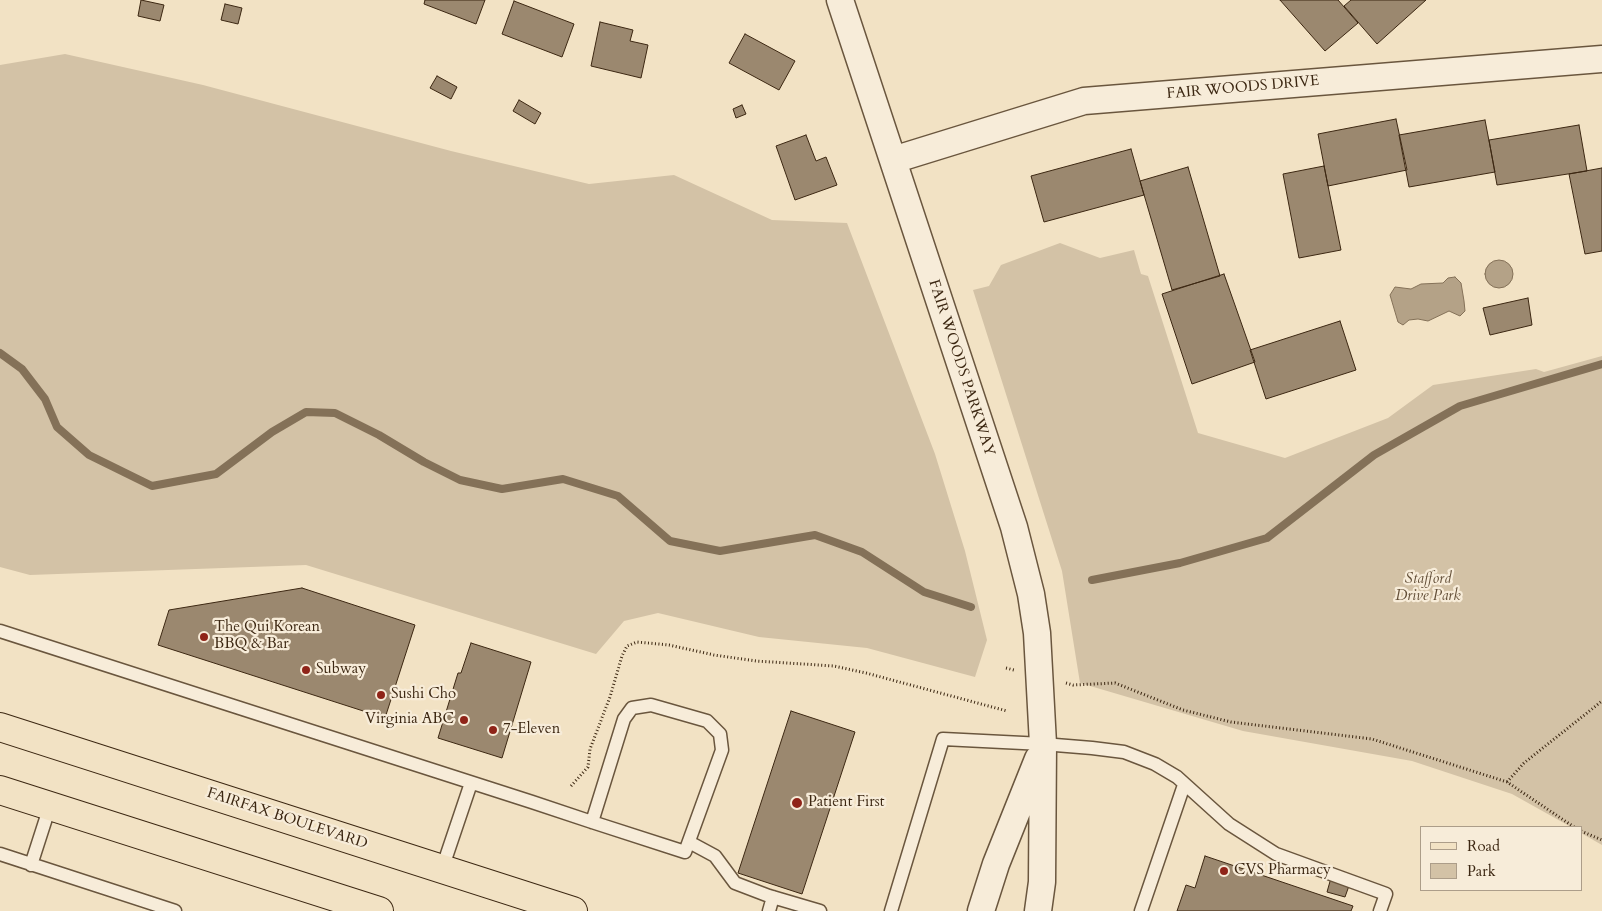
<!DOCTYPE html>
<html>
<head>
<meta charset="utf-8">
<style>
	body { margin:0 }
	#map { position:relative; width:1602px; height:911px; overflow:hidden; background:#f2e2c4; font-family:Cardo,serif }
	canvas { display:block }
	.legend { position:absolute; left:1420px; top:826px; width:162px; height:65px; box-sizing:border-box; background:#f7ecd9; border:1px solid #ac9d89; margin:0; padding:6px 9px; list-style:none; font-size:15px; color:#3c2712 }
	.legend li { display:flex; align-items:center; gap:10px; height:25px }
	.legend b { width:25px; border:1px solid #ac9d89 }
</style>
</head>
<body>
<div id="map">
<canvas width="1602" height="911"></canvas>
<ul class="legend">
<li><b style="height:6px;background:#f2e2c4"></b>Road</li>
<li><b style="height:14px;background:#d3c2a6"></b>Park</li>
</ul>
</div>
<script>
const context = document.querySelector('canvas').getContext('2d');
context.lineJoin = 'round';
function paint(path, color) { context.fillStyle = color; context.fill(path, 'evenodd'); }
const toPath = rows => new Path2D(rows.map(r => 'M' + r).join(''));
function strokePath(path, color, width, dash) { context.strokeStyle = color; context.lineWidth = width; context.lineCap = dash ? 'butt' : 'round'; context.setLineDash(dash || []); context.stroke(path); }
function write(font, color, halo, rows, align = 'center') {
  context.font = font + ' Cardo,serif'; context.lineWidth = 4.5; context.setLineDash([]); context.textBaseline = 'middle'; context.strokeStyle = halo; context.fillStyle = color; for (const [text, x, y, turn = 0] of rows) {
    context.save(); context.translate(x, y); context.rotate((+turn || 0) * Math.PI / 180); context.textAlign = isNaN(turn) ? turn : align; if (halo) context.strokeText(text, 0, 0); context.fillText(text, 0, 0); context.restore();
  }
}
const green = toPath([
	[65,54,203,85,451,151,589,184,674,175,772,220,847,223,935,454,965,551,987,640,975,677,867,648,759,637,658,613,624,621,596,654,306,565,30,575,0,567,0,65],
	[1060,243,1100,258,1134,250,1141,274,1148,276,1198,433,1285,458,1388,418,1433,385,1536,369,1544,372,1602,356,1602,845,1581,833,1581,827,1571,827,1512,794,1412,761,1243,731,1080,683,1062,571,973,290,989,286,1001,265]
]);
const water = toPath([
	'1485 274a14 14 0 1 1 28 0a14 14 0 1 1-28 0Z',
	[1455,277,1461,283,1464,301,1465,311,1460,316,1449,311,1428,321,1418,319,1409,320,1403,325,1398,322,1390,295,1395,287,1411,289,1421,284,1443,283,1448,278,1455,277]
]);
const stream = toPath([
	[0,353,22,369,45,399,57,427,89,455,152,486,216,474,272,432,306,412,335,413,379,435,424,462,460,480,502,489,563,479,618,496,670,541,720,551,815,535,862,552,924,592,971,607],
	[1092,580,1180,563,1267,538,1374,455,1460,406,1602,364]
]);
const building = toPath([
	[141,0,164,5,160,21,138,16,141,0],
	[425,0,485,0,476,24,424,4,425,0],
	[1280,0,1338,0,1358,23,1325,51,1280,0],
	[1351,0,1426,0,1377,44,1344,6,1351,0],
	[514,1,574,24,562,57,502,34,514,1],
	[225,4,242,8,238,24,221,20,225,4],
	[600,22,633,30,630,41,648,45,641,78,591,66,600,22],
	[745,34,795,61,779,90,729,63,745,34],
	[437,76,457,87,451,99,430,88,437,76],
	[519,100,541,113,535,124,513,111,519,100],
	[742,105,746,114,736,118,733,109,742,105],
	[1396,119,1407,170,1328,186,1318,134,1396,119],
	[1485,120,1495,172,1409,187,1399,135,1485,120],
	[1579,125,1587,171,1497,185,1489,140,1579,125],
	[806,135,816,161,826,157,837,185,795,200,776,146,806,135],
	[1131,149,1144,195,1044,222,1031,176,1131,149],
	[1324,166,1341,250,1299,258,1283,174,1324,166],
	[1188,167,1220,276,1172,290,1140,181,1188,167],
	[1602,168,1602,251,1585,254,1569,174,1602,168],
	[1224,274,1255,362,1192,384,1162,294,1224,274],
	[1528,298,1532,325,1490,335,1483,308,1528,298],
	[1340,321,1356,370,1266,399,1250,350,1340,321],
	[302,588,415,625,385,718,158,645,169,610,302,588],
	[471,643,531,662,502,758,438,738,458,673,461,673,471,643],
	[791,711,855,732,802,894,738,873,791,711],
	[1205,856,1353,906,1351,911,1177,911,1186,885,1195,888,1205,856],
	[1331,878,1350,883,1345,897,1327,892,1331,878]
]);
const path = toPath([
	[1006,668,1014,670],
	[1066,683,1073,685,1115,683,1183,710,1231,722,1372,739,1507,782,1574,827],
	[1507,782,1524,763,1602,701],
	[571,786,588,767,590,749,610,697,622,656,627,646,637,642,669,645,714,655,756,661,834,666,866,673,1007,711],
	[1581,831,1602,840]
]);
const lane = toPath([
	[0,631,532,802,592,822,685,852,722,750,720,734,707,721,651,705,632,708,624,719,592,822],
	[689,842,715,856,735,883,769,896,820,911],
	[0,854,175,911],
	[31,865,50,806],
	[442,869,471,783],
	[769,911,773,897],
	[891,911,943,739,1043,744,1092,748,1124,752,1155,764,1177,777,1229,824,1276,854,1386,894,1380,911],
	[1141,911,1184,785]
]);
const street = toPath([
	[840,0,1014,527,1031,594,1037,633,1043,744,1042,882,1038,911],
	[893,160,1084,101,1602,59],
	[981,911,996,864,1038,759]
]);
const primary = toPath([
	[0,727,573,911],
	[0,790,379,911]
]);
const markers = [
	[204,637,5,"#8f2418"],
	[306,670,5,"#8f2418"],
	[381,695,5,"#8f2418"],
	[464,720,5,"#8f2418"],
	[493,730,5,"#8f2418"],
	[797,803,6,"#8f2418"],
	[1224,871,5,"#8f2418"]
];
const streetNames = [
	["FAIR WOODS DRIVE",1243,88,-5],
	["FAIR WOODS PARKWAY",961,368,72],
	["FAIRFAX BOULEVARD",287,819,18]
];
const parkNames = [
	["Stafford",1428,580],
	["Drive Park",1428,597]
];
const poiNames = [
	["The Qui Korean",214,628],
	["BBQ & Bar",214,645],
	["Subway",316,670],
	["Sushi Cho",391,695],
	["Virginia ABC",454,720,"right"],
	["7-Eleven",503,730],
	["Patient First",808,803],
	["CVS Pharmacy",1234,871]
];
paint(green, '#d3c2a6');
paint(water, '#b4a287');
strokePath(water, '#847158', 1);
strokePath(stream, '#847158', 8);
paint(building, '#9b886f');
strokePath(building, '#3c2712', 1);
strokePath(lane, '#6a563e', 15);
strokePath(street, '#6a563e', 29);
strokePath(primary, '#3c2712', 30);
strokePath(path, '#3c2712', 3, [1, 2.5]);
strokePath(lane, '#f7ecd9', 12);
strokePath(street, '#f7ecd9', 26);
strokePath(primary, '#f2e2c4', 28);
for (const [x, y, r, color] of markers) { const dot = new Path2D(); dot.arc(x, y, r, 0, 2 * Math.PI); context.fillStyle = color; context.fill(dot); strokePath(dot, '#f7ecd9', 2); }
write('15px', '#3c2712', '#f7ecd9', streetNames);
write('italic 15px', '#624e37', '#f7ecd9', parkNames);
write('15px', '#3c2712', '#f7ecd9', poiNames, 'left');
</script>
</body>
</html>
